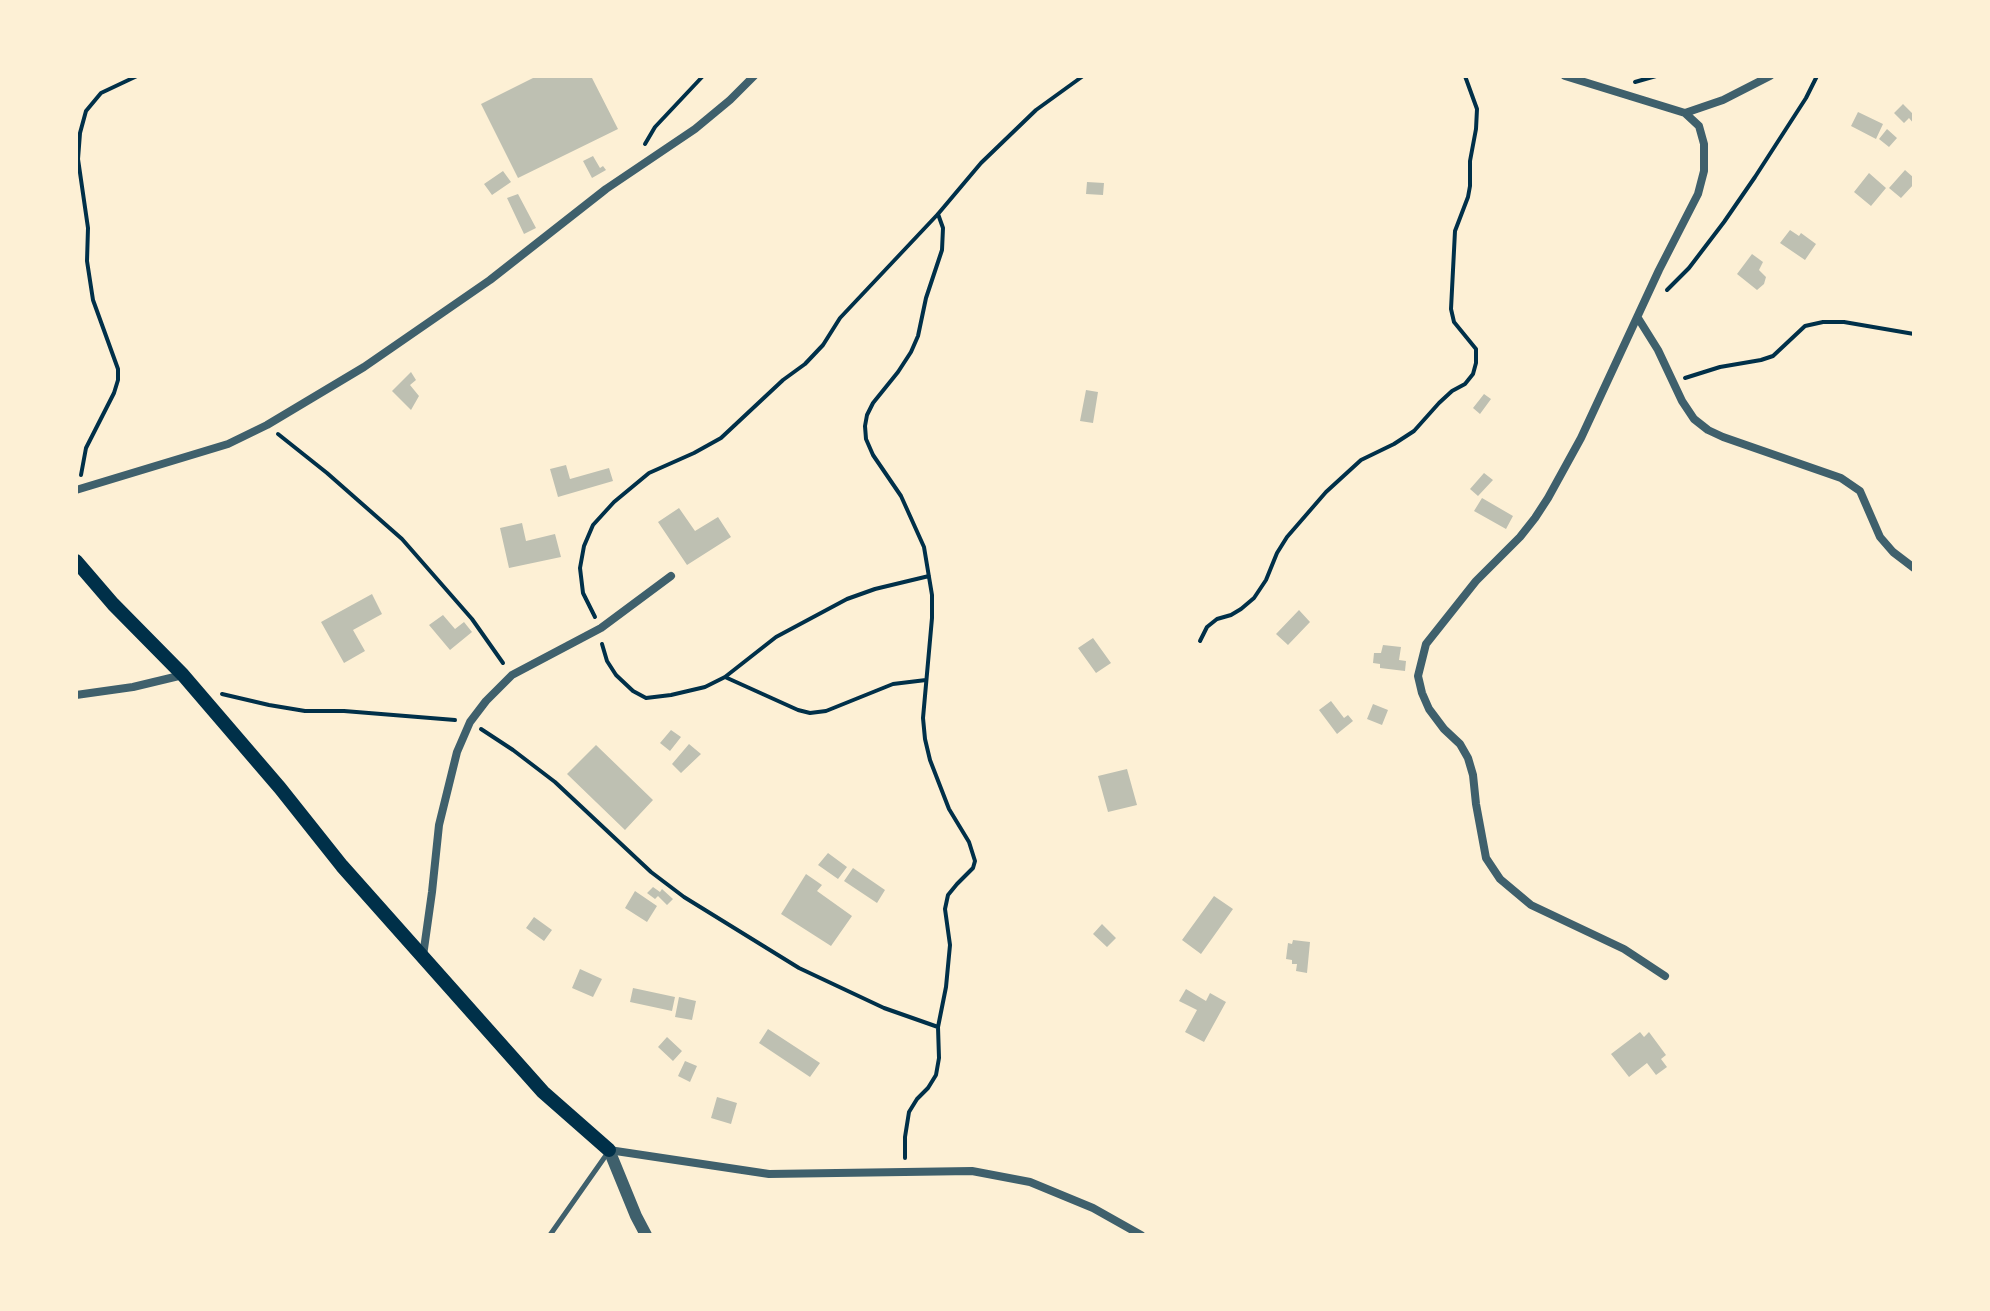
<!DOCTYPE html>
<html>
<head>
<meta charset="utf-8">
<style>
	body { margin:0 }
	#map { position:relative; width:1990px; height:1311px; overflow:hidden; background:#fdf0d5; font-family:"Work Sans",sans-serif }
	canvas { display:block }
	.frame { position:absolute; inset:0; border:78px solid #fdf0d5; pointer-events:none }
</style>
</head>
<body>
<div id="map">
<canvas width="1990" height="1311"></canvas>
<div class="frame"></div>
</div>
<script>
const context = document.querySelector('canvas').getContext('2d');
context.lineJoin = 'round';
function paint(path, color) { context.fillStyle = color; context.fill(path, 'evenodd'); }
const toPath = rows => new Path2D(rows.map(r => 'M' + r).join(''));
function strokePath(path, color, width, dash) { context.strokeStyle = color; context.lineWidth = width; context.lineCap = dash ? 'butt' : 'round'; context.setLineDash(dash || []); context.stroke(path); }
const building = toPath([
	[537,76,591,76,618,129,518,178,481,104],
	[1903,104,1914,115,1914,124,1909,118,1904,123,1894,113],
	[1858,112,1883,124,1876,139,1851,126],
	[1887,129,1897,138,1889,147,1879,139],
	[593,156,600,168,603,166,606,170,592,178,583,161],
	[1905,170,1914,178,1914,184,1901,198,1889,188],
	[503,171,511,182,492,195,484,184],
	[1869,173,1886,188,1871,206,1854,192],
	[1087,182,1104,183,1103,195,1086,194],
	[518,194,536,228,524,234,507,198],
	[1790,230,1799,236,1801,233,1816,244,1805,260,1780,243],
	[1752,254,1763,262,1759,270,1766,277,1764,284,1757,290,1737,274],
	[411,372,416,380,410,385,419,396,411,410,392,391],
	[1086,390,1098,392,1093,423,1080,421],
	[1484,394,1491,399,1480,414,1473,408],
	[566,465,570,479,609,468,613,481,558,497,550,469],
	[1484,473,1493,480,1478,496,1470,489],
	[1482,498,1513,516,1506,529,1474,511],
	[679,508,695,531,718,517,731,537,687,565,658,522],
	[522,523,526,541,555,534,561,557,509,568,500,528],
	[372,594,382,614,353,630,365,651,344,663,321,622],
	[1299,610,1310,622,1288,645,1276,634],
	[443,615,455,629,464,622,472,632,450,650,429,625],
	[1093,638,1111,663,1096,673,1078,648],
	[1383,645,1401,647,1399,660,1406,661,1405,671,1380,668,1380,664,1373,663,1374,653,1381,653],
	[1331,701,1344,718,1348,715,1353,721,1337,734,1319,710],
	[1373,704,1388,710,1382,725,1367,719],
	[671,730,681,737,670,751,660,743],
	[689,744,701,754,681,773,672,764],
	[596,745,653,800,625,830,567,774],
	[1127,769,1137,805,1108,812,1098,776],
	[828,853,847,867,838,879,818,865],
	[853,868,885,890,877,903,844,881],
	[806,874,822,885,817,891,852,916,831,946,781,914],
	[653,887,660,892,662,889,673,899,667,905,658,896,655,899,647,893],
	[635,891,657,906,647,922,625,908],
	[1214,896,1233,909,1201,954,1182,940],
	[534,917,552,930,544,941,526,928],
	[1102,924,1116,938,1107,947,1093,934],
	[1293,940,1310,942,1307,973,1296,971,1297,964,1292,964,1292,960,1286,959,1288,943,1292,944],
	[580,969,602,979,593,997,572,988],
	[633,988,675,997,672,1011,630,1002],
	[1186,989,1206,1001,1210,993,1226,1002,1204,1042,1185,1032,1197,1010,1179,1001],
	[679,997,696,1001,692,1020,675,1017],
	[768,1029,820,1063,810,1077,759,1043],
	[1640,1032,1644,1037,1649,1032,1666,1055,1661,1059,1667,1067,1656,1075,1647,1063,1629,1077,1611,1054],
	[667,1037,682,1051,673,1061,658,1047],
	[685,1061,697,1066,690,1082,678,1076],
	[717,1097,737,1103,731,1124,711,1118]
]);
const path = toPath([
	[1635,82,1656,76],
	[645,144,655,127,703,76],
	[1667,290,1689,268,1724,222,1755,177,1806,98,1817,76],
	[1685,378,1720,367,1761,360,1773,356,1805,326,1823,322,1844,322,1914,334],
	[278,434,327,473,402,539,472,619,503,663],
	[81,475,86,448,114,393,118,380,118,369,93,300,87,261,88,228,78,159,80,133,86,111,101,93,137,76],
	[595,617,583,593,580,568,584,546,593,525,614,502,649,473,694,453,721,438,783,380,805,364,823,345,840,318,938,214,981,163,1036,110,1083,76],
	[1200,641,1207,627,1217,619,1231,615,1241,609,1254,598,1266,580,1277,553,1287,537,1326,492,1361,460,1394,444,1414,431,1439,403,1452,391,1465,384,1473,374,1476,363,1476,349,1454,322,1451,309,1455,231,1468,197,1470,186,1470,161,1476,129,1477,109,1465,76],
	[602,644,607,661,616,675,633,691,646,698,671,695,705,687,725,677,776,637,847,599,875,589,929,576],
	[725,677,798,710,810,713,826,711,893,684,926,680],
	[222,694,269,705,305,711,344,711,455,720],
	[481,729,513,750,555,782,651,872,684,897,799,968,884,1008,938,1027],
	[905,1158,905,1137,909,1112,917,1099,928,1088,936,1075,939,1058,938,1027,946,987,950,945,945,909,948,895,957,884,973,868,975,861,969,842,949,809,930,760,925,739,923,718,932,618,932,595,924,547,901,496,873,455,866,439,865,426,867,415,873,403,898,372,911,352,918,336,926,298,942,250,943,228,938,214]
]);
const service = toPath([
	[550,1235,609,1151]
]);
const minor = toPath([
	[1565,76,1685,113,1699,126,1704,144,1704,171,1698,194,1659,270,1581,438,1548,498,1535,518,1520,537,1476,581,1426,644,1418,676,1422,693,1429,709,1444,729,1460,744,1468,758,1473,775,1476,804,1486,858,1500,879,1531,905,1624,949,1665,976],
	[1685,113,1723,100,1770,76],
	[1638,318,1658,350,1682,401,1694,419,1708,430,1723,437,1841,478,1860,491,1880,537,1893,552,1914,568],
	[76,490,228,444,267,425,364,367,490,280,606,189,695,129,730,100,754,76],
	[76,695,133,687,183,675],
	[423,956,432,892,439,825,457,752,470,722,486,701,512,675,601,628,671,576],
	[609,1150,769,1174,972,1171,1030,1182,1093,1208,1141,1235]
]);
const tertiary = toPath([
	[609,1150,636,1216,646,1235]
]);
const secondary = toPath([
	[76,561,113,604,183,675,280,788,342,866,543,1092,609,1150]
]);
paint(building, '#bec0b2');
strokePath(path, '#003049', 4);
strokePath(service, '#3f606c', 5);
strokePath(minor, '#3f606c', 8);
strokePath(tertiary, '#3f606c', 12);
strokePath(secondary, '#003049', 14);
</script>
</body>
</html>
